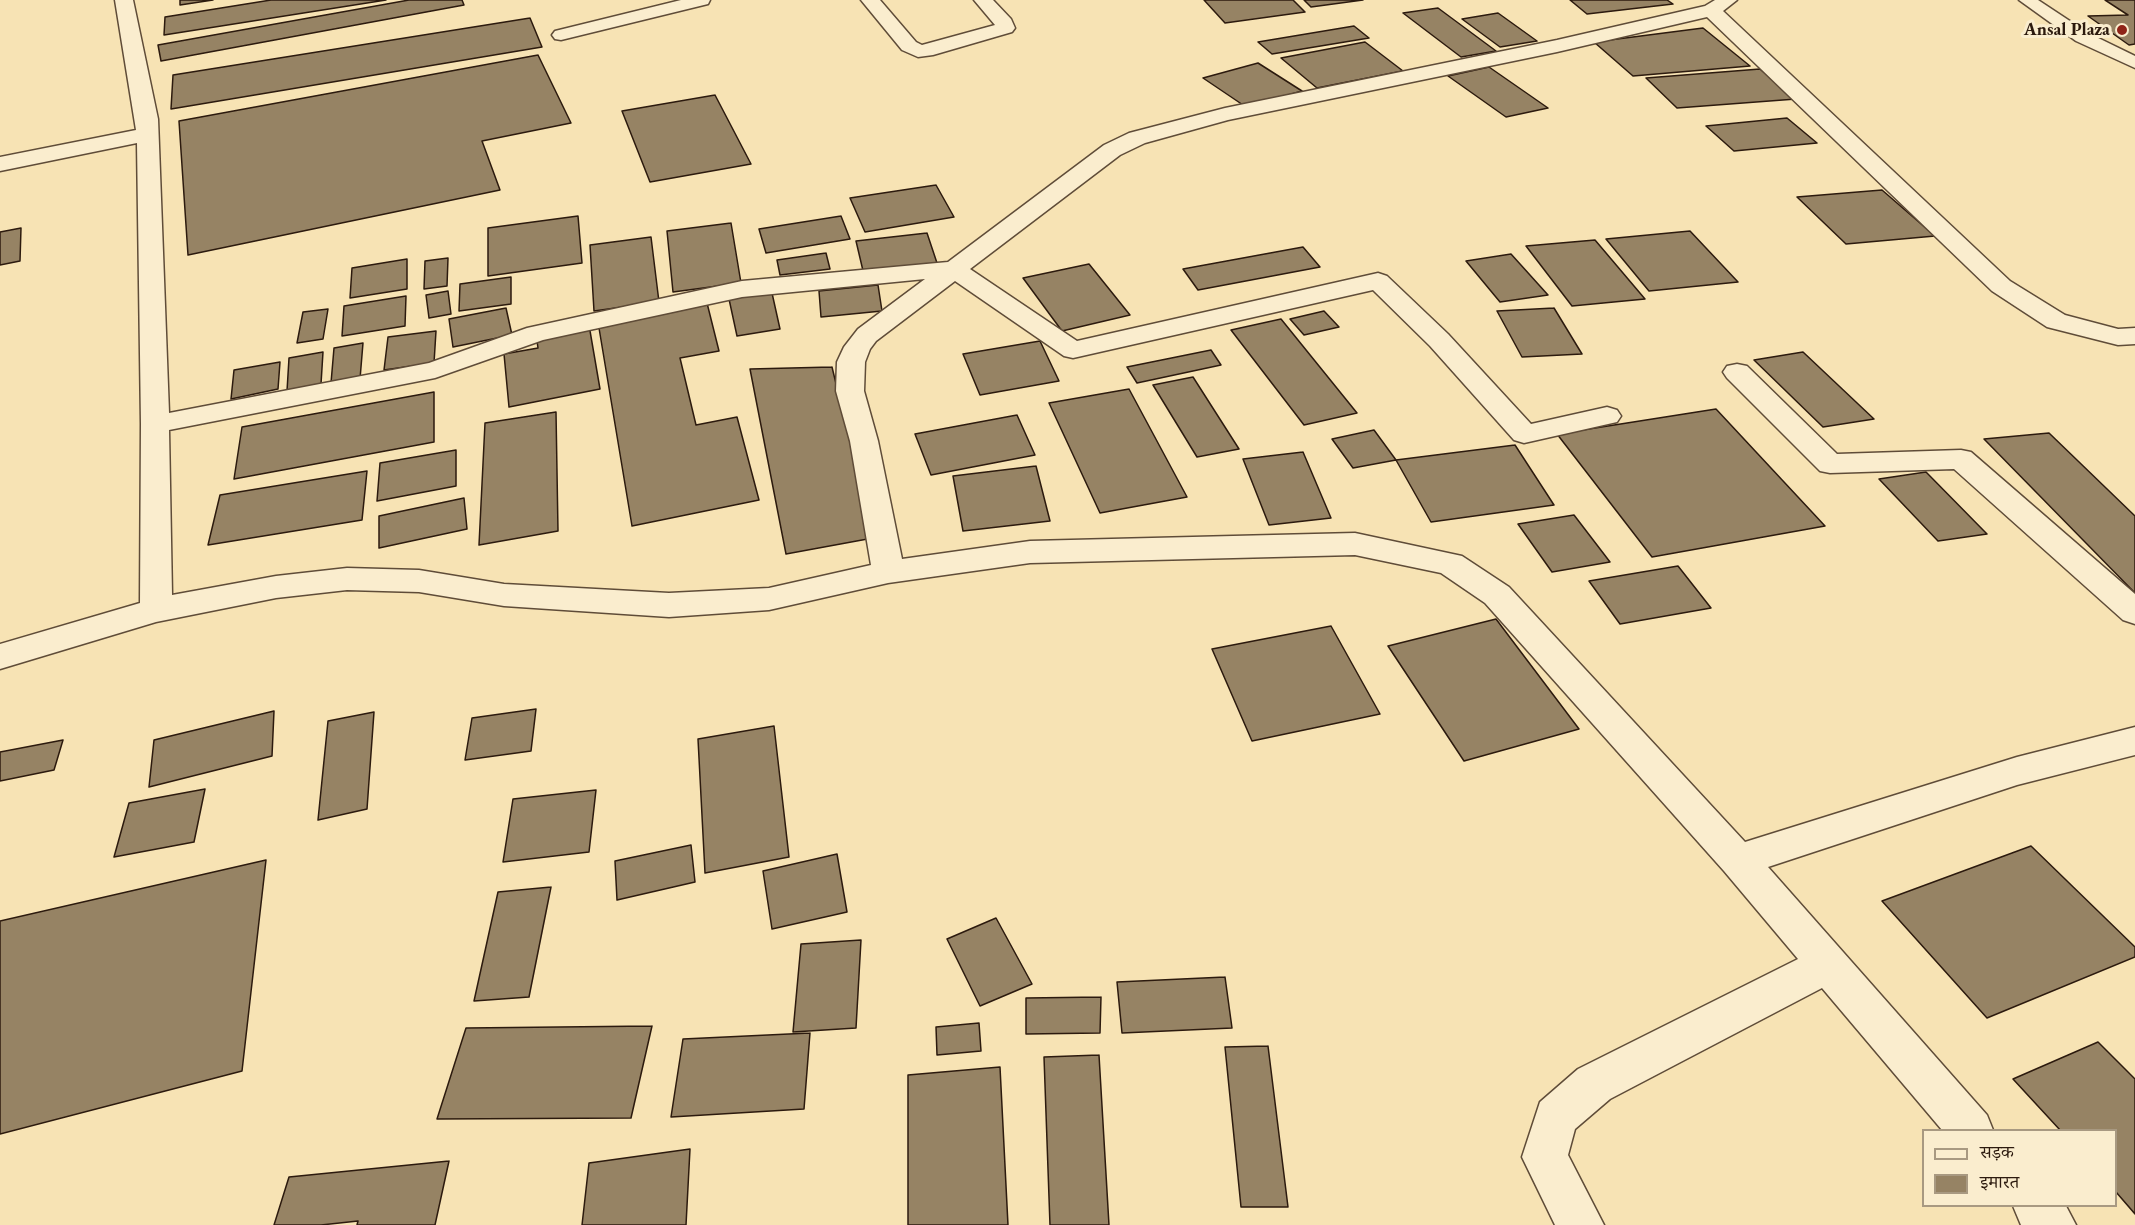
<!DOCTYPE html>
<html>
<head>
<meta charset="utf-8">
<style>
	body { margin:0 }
	#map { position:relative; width:2135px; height:1225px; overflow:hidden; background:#f7e3b4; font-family:"EB Garamond","Noto Serif Devanagari",serif }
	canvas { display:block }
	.legend { position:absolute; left:1922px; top:1129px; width:195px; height:78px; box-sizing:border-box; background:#faedce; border:2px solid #a89981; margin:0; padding:8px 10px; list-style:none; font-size:18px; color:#2c1a0e }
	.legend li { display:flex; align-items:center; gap:12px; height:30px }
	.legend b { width:30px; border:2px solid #a89981 }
</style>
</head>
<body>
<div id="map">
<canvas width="2135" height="1225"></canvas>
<ul class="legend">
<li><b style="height:8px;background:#faedce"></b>सड़क</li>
<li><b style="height:16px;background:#968364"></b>इमारत</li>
</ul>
</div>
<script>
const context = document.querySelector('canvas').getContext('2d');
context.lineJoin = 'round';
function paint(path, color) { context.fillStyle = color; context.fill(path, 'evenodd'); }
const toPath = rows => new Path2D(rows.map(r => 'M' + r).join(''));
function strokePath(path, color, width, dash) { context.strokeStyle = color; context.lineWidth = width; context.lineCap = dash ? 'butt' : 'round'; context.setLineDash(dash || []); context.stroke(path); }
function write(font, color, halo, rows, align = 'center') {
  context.font = font + ' "EB Garamond",serif'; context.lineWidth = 6; context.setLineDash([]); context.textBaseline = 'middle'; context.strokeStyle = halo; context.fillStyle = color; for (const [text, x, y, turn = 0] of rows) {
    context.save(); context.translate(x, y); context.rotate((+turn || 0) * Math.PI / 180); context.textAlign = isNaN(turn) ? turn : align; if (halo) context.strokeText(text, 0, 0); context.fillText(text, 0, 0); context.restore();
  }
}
const building = toPath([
	[180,0,213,0,180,5,180,0],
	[271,0,386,0,164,35,165,17,271,0],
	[409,0,462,0,464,5,161,61,158,45,409,0],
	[1204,0,1293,0,1305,12,1225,23,1204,0],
	[1304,0,1363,0,1311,7,1304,0],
	[1570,0,1667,0,1673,4,1587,14,1570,0],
	[2105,0,2135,0,2135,44,2129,45,2088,16,2128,15,2105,0],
	[1438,8,1496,51,1461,57,1403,13,1438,8],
	[1498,13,1537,41,1500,47,1462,19,1498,13],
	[530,18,542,47,171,109,173,75,530,18],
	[1354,26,1369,38,1272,54,1258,42,1354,26],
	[1703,28,1750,66,1633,76,1594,42,1703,28],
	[1365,42,1403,71,1317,88,1281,58,1365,42],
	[538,55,571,123,482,141,500,190,188,255,179,121,538,55],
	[1258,63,1302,91,1246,107,1203,78,1258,63],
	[1489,67,1548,108,1506,117,1448,76,1489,67],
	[1760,69,1796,99,1677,108,1646,78,1760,69],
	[715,95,751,164,650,182,622,111,715,95],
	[1787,118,1817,143,1734,151,1706,126,1787,118],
	[936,185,954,217,865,232,850,198,936,185],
	[1882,190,1935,236,1846,244,1797,197,1882,190],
	[578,216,582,263,488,276,488,228,578,216],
	[841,216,850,239,766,253,759,229,841,216],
	[731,223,741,283,673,292,667,231,731,223],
	[21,228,20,261,0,265,0,232,21,228],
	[1690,231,1738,282,1649,291,1606,239,1690,231],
	[927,233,938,266,864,275,856,241,927,233],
	[651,237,659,302,594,311,590,245,651,237],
	[1595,240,1645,299,1572,306,1526,246,1595,240],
	[1303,247,1320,267,1198,290,1183,269,1303,247],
	[826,253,830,269,780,275,777,260,826,253],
	[1511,254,1548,295,1500,302,1466,261,1511,254],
	[448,258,447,286,424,289,425,261,448,258],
	[407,259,407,289,350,298,352,268,407,259],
	[1089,264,1130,315,1062,331,1023,278,1089,264],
	[511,277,511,304,459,311,460,284,511,277],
	[878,285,882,311,821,317,819,291,878,285],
	[448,291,451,314,429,318,426,295,448,291],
	[772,293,780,329,737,336,729,299,772,293],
	[406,296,405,326,342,336,344,306,406,296],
	[707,303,719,351,680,358,696,425,737,417,759,500,632,526,598,322,707,303],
	[506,308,512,335,453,347,449,319,506,308],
	[1554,308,1582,354,1522,357,1497,311,1554,308],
	[328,309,323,339,297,343,303,312,328,309],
	[1324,311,1339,327,1304,335,1290,319,1324,311],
	[1281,319,1357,413,1304,425,1231,330,1281,319],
	[589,325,600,389,509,407,504,354,538,348,536,334,589,325],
	[436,331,434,363,384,370,388,337,436,331],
	[1040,341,1059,381,980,395,963,354,1040,341],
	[363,343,360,379,331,383,334,348,363,343],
	[1211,350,1221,365,1137,383,1127,367,1211,350],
	[323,352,321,384,287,391,289,358,323,352],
	[1803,352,1874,419,1823,427,1754,360,1803,352],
	[280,362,278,389,231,399,234,370,280,362],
	[832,367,873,538,786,554,750,369,832,367],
	[1193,377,1239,449,1197,457,1153,385,1193,377],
	[1129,389,1187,497,1100,513,1049,403,1129,389],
	[434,392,434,442,234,479,242,427,434,392],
	[1716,409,1825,526,1652,557,1557,434,1716,409],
	[556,412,558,531,479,545,485,423,556,412],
	[1017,415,1035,455,931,475,915,434,1017,415],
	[1374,430,1396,460,1353,468,1332,439,1374,430],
	[2049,433,2135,516,2135,593,1984,439,2049,433],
	[1515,445,1554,505,1431,522,1396,460,1515,445],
	[456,450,456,486,377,501,380,463,456,450],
	[1303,452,1331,518,1269,525,1243,459,1303,452],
	[1036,466,1050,521,963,531,953,476,1036,466],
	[367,471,362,520,208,545,220,495,367,471],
	[1926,472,1987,534,1938,541,1879,479,1926,472],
	[464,498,467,529,379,548,379,516,464,498],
	[1574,515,1610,562,1552,572,1518,524,1574,515],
	[1678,566,1711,608,1620,624,1589,581,1678,566],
	[1496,619,1579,729,1464,761,1388,646,1496,619],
	[1331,626,1380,714,1252,741,1212,649,1331,626],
	[536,709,531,751,465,760,472,718,536,709],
	[274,711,272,756,149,787,154,740,274,711],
	[374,712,367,809,318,820,328,721,374,712],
	[774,726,789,857,705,873,698,739,774,726],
	[63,740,54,770,0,781,0,752,63,740],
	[205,789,194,842,114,857,129,803,205,789],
	[596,790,589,852,503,862,513,799,596,790],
	[691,845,695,882,617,900,615,861,691,845],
	[2031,846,2135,947,2135,957,1987,1018,1882,901,2031,846],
	[837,854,847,912,772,929,763,871,837,854],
	[266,860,242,1071,0,1134,0,921,266,860],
	[551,887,529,997,474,1001,498,892,551,887],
	[996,918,1032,984,980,1006,947,939,996,918],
	[861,940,856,1028,793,1032,801,944,861,940],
	[1225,977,1232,1028,1122,1033,1117,982,1225,977],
	[1101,997,1100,1033,1026,1034,1026,998,1101,997],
	[979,1023,981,1051,937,1055,936,1027,979,1023],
	[652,1026,631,1118,437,1119,466,1028,652,1026],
	[810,1033,804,1109,671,1117,683,1039,810,1033],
	[2098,1042,2135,1079,2135,1214,2116,1192,2116,1130,2060,1130,2013,1079,2098,1042],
	[1268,1046,1288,1207,1241,1207,1225,1047,1268,1046],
	[1099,1055,1109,1225,1050,1225,1044,1057,1099,1055],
	[1000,1067,1008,1225,908,1225,908,1075,1000,1067],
	[690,1149,686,1225,582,1225,589,1163,690,1149],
	[449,1161,435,1225,357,1225,358,1221,321,1225,274,1225,289,1177,449,1161]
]);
const service = toPath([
	[681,0,710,0,708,4,561,40,555,39,552,35,555,31,681,0],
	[2019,0,2038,0,2088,33,2135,56,2135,68,2076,41,2019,0]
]);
const minor = toPath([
	[115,0,133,0,158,119,169,413,429,363,527,328,742,281,948,262,1104,145,1129,133,1225,108,1557,40,1705,6,1715,0,1737,0,1723,11,2010,281,2065,315,2118,329,2135,328,2135,344,2118,345,2047,327,1992,291,1707,17,1557,52,1228,120,1145,143,1120,155,970,269,1077,341,1378,273,1387,276,1448,334,1531,424,1607,407,1617,410,1621,416,1617,422,1524,443,1514,440,1430,346,1373,290,1073,358,1064,356,955,281,876,341,870,349,865,362,864,391,878,441,902,559,1030,541,1355,533,1462,556,1509,587,1745,842,2017,757,2135,727,2135,755,2017,785,1768,867,1987,1115,1993,1130,1942,1130,1822,988,1610,1099,1575,1129,1568,1155,1604,1225,1555,1225,1522,1157,1540,1102,1578,1069,1798,959,1724,871,1485,603,1441,573,1355,555,1030,563,888,583,769,610,669,617,504,606,419,592,347,590,276,598,156,622,0,669,0,644,140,603,141,424,137,143,0,171,0,157,136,130,115,0],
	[925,279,858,329,844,347,837,362,836,391,850,441,871,565,769,588,669,593,504,584,419,570,347,568,276,576,172,595,169,430,435,378,543,340,742,297,925,279],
	[861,0,880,0,916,42,922,45,995,25,974,0,993,0,1011,19,1015,28,1012,32,933,55,918,57,902,50,861,0],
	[1737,364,1747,366,1837,454,1961,450,1971,452,2135,594,2135,624,2123,620,1954,469,1830,473,1820,471,1727,378,1723,372,1727,366,1737,364],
	[2013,1206,2066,1206,2076,1225,2021,1225,2013,1206]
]);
const markers = [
	[2122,30,6,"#8f2418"]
];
const farPoinames = [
	["Ansal Plaza",2110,30]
];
paint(building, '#968364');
strokePath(building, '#2c1a0e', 1.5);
strokePath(service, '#5f4c38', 3);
strokePath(minor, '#5f4c38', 3);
paint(service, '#faedce');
paint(minor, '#faedce');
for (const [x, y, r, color] of markers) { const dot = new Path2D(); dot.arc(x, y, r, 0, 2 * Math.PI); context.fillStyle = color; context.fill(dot); strokePath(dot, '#faedce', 2); }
write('bold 18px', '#2c1a0e', '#faedce', farPoinames, 'right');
</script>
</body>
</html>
